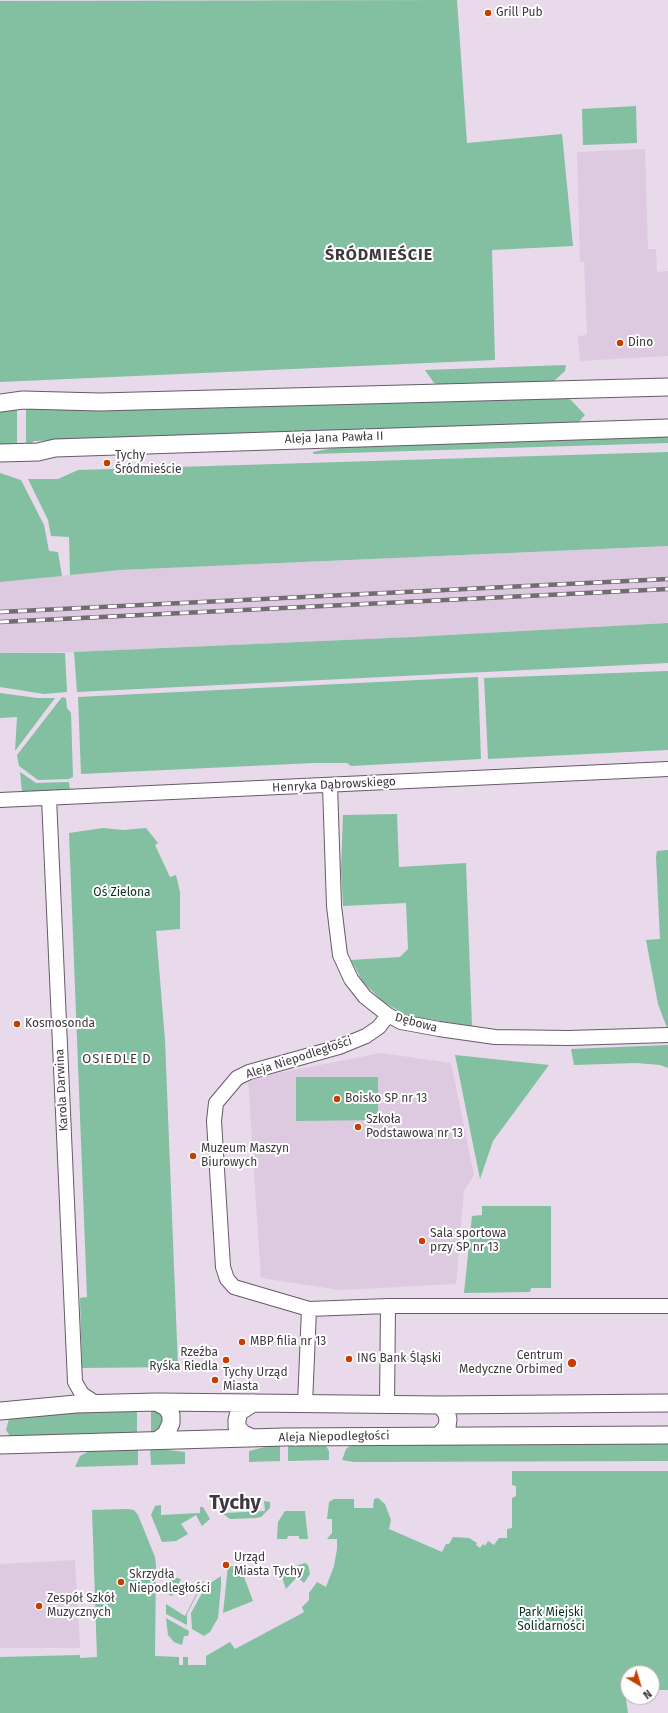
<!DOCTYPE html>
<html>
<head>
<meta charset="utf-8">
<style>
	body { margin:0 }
	#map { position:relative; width:668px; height:1713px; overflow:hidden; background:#e8d9eb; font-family:"Fira Sans",sans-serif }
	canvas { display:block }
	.north { position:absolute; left:620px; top:1665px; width:40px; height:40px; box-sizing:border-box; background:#fff; border:1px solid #b2afb2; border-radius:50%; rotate:142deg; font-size:11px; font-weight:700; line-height:16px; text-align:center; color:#3e383f }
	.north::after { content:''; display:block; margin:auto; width:14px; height:18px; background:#c63f01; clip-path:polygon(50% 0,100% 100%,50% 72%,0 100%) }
</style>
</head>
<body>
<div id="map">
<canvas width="668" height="1713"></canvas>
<div class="north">N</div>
</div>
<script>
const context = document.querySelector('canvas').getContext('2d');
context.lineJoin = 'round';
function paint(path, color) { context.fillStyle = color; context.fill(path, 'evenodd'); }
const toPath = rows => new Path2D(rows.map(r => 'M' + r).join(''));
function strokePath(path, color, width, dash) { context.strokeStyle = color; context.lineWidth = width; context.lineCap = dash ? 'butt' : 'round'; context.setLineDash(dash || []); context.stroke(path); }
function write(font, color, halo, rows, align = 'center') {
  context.font = font + ' "Fira Sans",sans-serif'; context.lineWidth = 4; context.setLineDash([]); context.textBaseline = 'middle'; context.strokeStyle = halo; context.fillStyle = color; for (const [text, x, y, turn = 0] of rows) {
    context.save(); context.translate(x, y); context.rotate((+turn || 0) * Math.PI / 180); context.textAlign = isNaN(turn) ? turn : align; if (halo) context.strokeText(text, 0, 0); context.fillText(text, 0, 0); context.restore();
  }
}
const built = toPath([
	[645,149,648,249,656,249,657,272,668,271,668,356,580,361,578,336,587,335,584,262,580,262,577,152],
	[668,546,668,623,413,637,77,652,0,653,0,582,120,570],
	[381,1053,451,1063,474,1175,464,1191,456,1284,340,1290,261,1278,248,1079],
	[75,1560,80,1648,0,1648,0,1564]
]);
const green = toPath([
	[457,0,467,143,562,134,573,246,492,250,495,360,0,382,0,1],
	[636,106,637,143,583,145,582,109],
	[566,365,565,371,553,382,445,387,434,383,425,370],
	[565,398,571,400,585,415,576,425,34,441,26,448,26,404],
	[17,404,17,448,0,449,0,411,9,411],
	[668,436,668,443,313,454,313,452,348,445],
	[668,452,668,546,120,570,70,575,69,537,51,536,48,520,28,479,58,479,78,470],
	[0,473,21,480,44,525,49,551,58,552,62,576,0,582],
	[668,623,668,663,77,692,74,652,413,637],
	[0,653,65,653,67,692,44,694,0,687],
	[668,671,668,750,488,759,484,678],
	[478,677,481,759,351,766,347,763,314,763,81,774,78,697],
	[0,693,37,698,55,698,15,751,17,717,0,718],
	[62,697,66,698,67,708,71,713,73,777,69,779,38,780,19,766,17,755],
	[20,772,36,783,69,782,70,790,22,792],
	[397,814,399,867,466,863,472,1026,408,1016,383,1002,363,982,351,960,400,957,408,949,406,903,343,906,341,870,343,815],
	[103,828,123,830,146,828,158,843,155,845,170,877,176,875,180,892,180,929,156,931,165,1040,178,1367,82,1368,80,1298,87,1297,69,833],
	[668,850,668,1028,667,1028,658,1004,646,940,660,939,656,857,657,851],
	[668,1045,668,1068,660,1065,637,1063,574,1065,571,1049],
	[455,1055,549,1065,493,1141,480,1179],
	[296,1077,378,1077,378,1120,296,1121],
	[482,1206,551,1206,551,1288,531,1288,530,1292,464,1293,472,1216,482,1215],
	[151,1408,161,1413,164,1417,163,1427,151,1434],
	[137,1409,137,1434,11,1438,6,1430,9,1419,16,1415],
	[668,1443,668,1461,354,1462,342,1460,346,1449,352,1444],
	[288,1444,321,1444,326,1446,329,1451,329,1460,288,1461],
	[273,1445,280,1445,280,1461,249,1462,249,1451],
	[138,1448,138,1465,75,1467,80,1456,91,1450],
	[150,1448,185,1452,185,1464,151,1465],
	[512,1471,668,1471,668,1690,652,1690,652,1673,628,1673,628,1691,625,1692,628,1713,0,1713,0,1657,80,1655,80,1658,97,1657,92,1510,128,1509,134,1510,138,1515,155,1557,156,1565,155,1656,179,1657,179,1665,183,1665,183,1657,188,1657,188,1665,206,1665,206,1656,230,1642,235,1649,297,1616,304,1612,302,1607,309,1600,309,1593,317,1582,326,1587,334,1566,337,1549,337,1539,327,1539,332,1533,332,1519,327,1519,329,1502,334,1499,354,1499,354,1508,373,1508,374,1499,378,1498,385,1504,391,1520,389,1529,442,1552,446,1544,449,1544,453,1537,469,1538,477,1543,476,1545,480,1548,483,1544,485,1546,488,1541,494,1545,499,1538,507,1538,507,1529,512,1528,512,1498,516,1496,516,1486,512,1485],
	[264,1501,270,1502,270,1508,261,1517,256,1518,230,1519,223,1514,219,1507,219,1504,224,1502,225,1513,265,1511],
	[161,1505,161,1515,200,1513,200,1507,203,1507,210,1519,202,1526,196,1515,181,1524,188,1534,176,1541,162,1542,151,1515,155,1506],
	[285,1511,305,1511,308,1539,299,1539,299,1536,288,1536,287,1539,277,1539,278,1522],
	[305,1563,308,1565,310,1574,304,1583,297,1577,286,1589,280,1571],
	[228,1566,245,1566,247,1572,243,1574,253,1601,223,1613],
	[166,1575,181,1579,172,1596,166,1593],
	[221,1576,221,1586,218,1618,210,1632,204,1636,192,1629,191,1613,206,1586],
	[203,1581,204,1581,187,1614,187,1625,166,1614,166,1604,185,1616],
	[166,1618,189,1631,188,1636,184,1636,182,1645,174,1642,168,1635]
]);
const minor = toPath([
	[330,785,334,906,340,955,351,979,365,997,388,1015,401,1022,439,1029,495,1037,569,1038,668,1035],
	[49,798,75,1382,82,1394,97,1404],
	[0,800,668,769],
	[388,1015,379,1027,366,1036,339,1047,249,1072,237,1078,216,1103,214,1121,223,1267,227,1279,234,1287,309,1309,388,1306,668,1306],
	[305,1404,309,1309],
	[387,1405,388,1306]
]);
const tertiary = toPath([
	[0,403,23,400,100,402,668,387],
	[0,453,38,452,55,448,668,428],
	[157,1402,167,1408,171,1415,171,1423,166,1434,158,1440],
	[0,1411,76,1404,157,1402,440,1405,668,1403],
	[439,1436,447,1427,448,1419,446,1412,440,1405],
	[252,1438,242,1433,237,1427,237,1420,239,1412,253,1403],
	[0,1445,284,1437,668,1435]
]);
const rail = toPath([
	[0,612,668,579],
	[0,622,668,589]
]);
const markers = [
	[488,13,4,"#c63f01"],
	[620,343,4,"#c63f01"],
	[107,463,4,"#c63f01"],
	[17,1024,4,"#c63f01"],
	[337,1099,4,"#c63f01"],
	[358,1127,4,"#c63f01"],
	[193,1156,4,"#c63f01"],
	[422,1241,4,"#c63f01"],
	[242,1342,4,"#c63f01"],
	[349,1359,4,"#c63f01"],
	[226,1360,4,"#c63f01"],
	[572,1363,5,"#c63f01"],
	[215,1380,4,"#c63f01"],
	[226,1565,4,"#c63f01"],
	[121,1582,4,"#c63f01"],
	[39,1606,4,"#c63f01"]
];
const poiNames = [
	["Grill Pub",496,13],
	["Dino",628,343],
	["Tychy",115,456],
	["Śródmieście",115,470],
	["Kosmosonda",25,1024],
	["Boisko SP nr 13",345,1099],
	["Szkoła",366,1120],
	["Podstawowa nr 13",366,1134],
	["Muzeum Maszyn",201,1149],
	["Biurowych",201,1163],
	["Sala sportowa",430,1234],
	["przy SP nr 13",430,1248],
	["MBP filia nr 13",250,1342],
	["Rzeźba",218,1353,"right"],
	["Ryśka Riedla",218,1367,"right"],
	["Centrum",563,1356,"right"],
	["Medyczne Orbimed",563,1370,"right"],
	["ING Bank Śląski",357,1359],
	["Tychy Urząd",223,1373],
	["Miasta",223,1387],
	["Urząd",234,1558],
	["Miasta Tychy",234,1572],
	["Skrzydła",129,1575],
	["Niepodległości",129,1589],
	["Zespół Szkół",47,1599],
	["Muzycznych",47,1613]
];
const streetNames = [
	["Aleja Jana Pawła II",334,438,-2],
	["Henryka Dąbrowskiego",334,785,-3],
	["Dębowa",416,1023,15],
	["Aleja Niepodległości",299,1058,-18],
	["Karola Darwina",62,1090,-93],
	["Aleja Niepodległości",334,1437,-1]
];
const parkNames = [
	["Oś Zielona",122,893],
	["Park Miejski",551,1613],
	["Solidarności",551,1627]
];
const neighbourhoodNames = [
	["OSIEDLE D",117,1059]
];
const districtNames = [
	["ŚRÓDMIEŚCIE",379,256]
];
const townNames = [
	["Tychy",235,1503]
];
paint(built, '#ddcae0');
paint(green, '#82c0a1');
strokePath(minor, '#675a69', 16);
strokePath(tertiary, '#675a69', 19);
strokePath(minor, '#fff', 14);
strokePath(tertiary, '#fff', 17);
strokePath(rail, '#736a74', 4.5);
strokePath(rail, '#fff', 3, [9]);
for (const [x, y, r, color] of markers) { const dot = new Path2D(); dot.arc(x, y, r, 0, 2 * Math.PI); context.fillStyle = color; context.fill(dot); strokePath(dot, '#fff', 1.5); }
write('12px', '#3e383f', '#fff', poiNames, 'left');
write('12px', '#3e383f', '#fff', streetNames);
write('12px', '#093121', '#fff', parkNames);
context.letterSpacing = '1px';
write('13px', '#3e383f', '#fff', neighbourhoodNames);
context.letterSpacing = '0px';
context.letterSpacing = '1px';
write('bold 16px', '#3e383f', '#fff', districtNames);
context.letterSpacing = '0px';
write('bold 20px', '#3e383f', '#fff', townNames);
</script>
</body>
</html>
